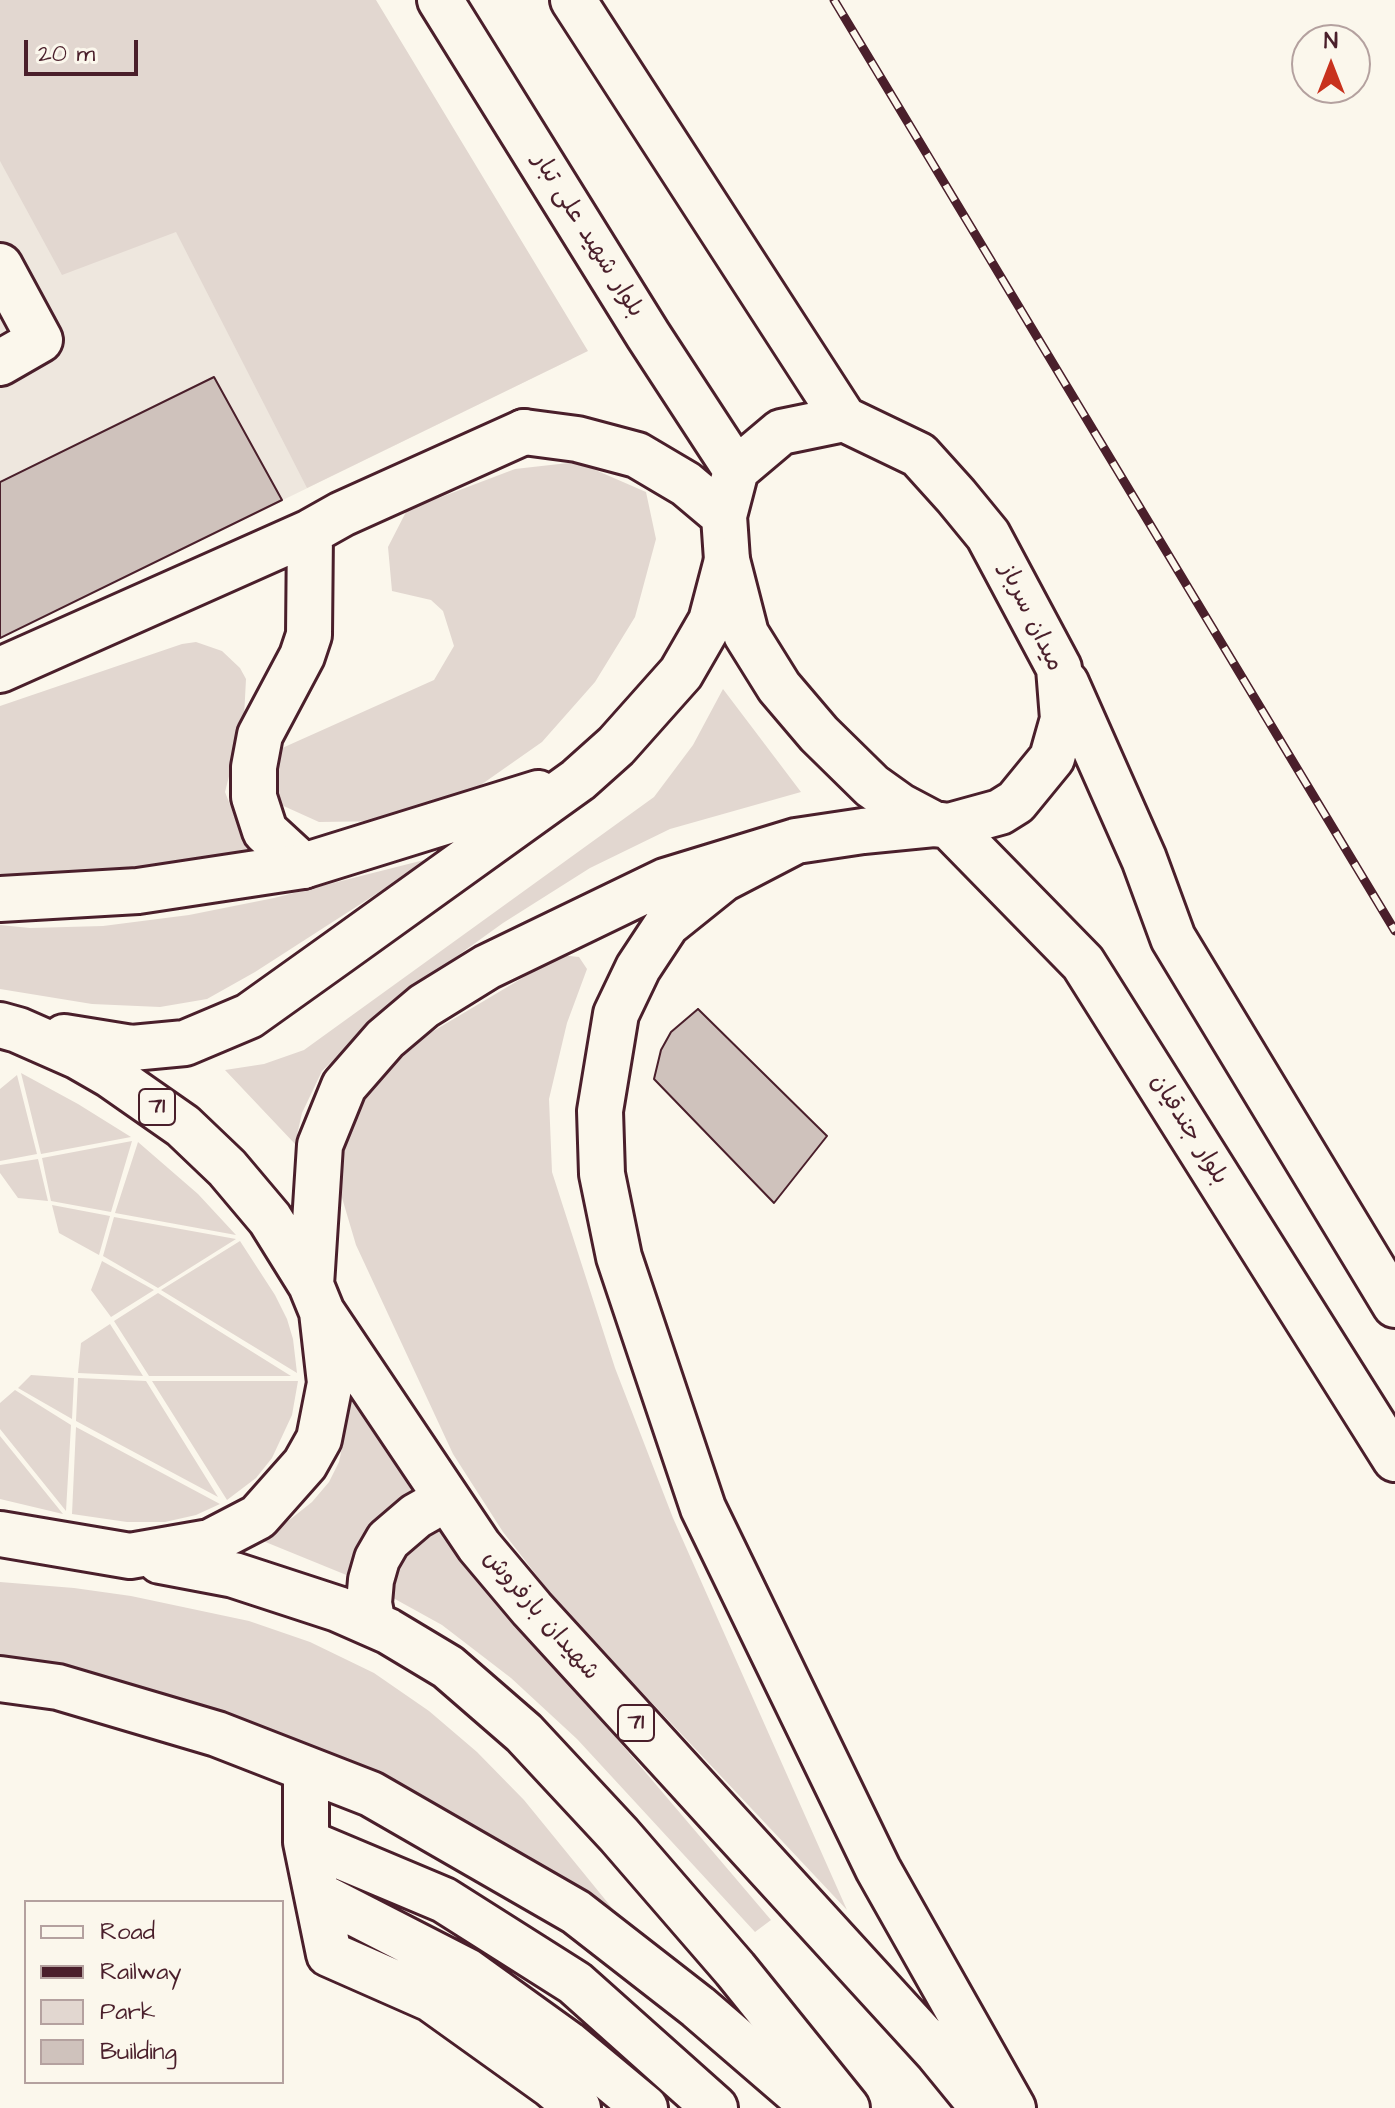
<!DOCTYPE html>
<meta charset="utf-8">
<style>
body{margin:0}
#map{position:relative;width:1395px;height:2108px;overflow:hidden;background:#fbf7ec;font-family:"Architects Daughter",sans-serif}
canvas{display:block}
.legend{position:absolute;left:24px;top:1900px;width:260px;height:184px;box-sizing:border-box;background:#fbf7ec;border:2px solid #b4a19f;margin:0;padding:10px 14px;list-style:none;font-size:24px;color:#4a1f2b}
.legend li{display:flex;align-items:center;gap:16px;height:40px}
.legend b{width:40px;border:2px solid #b4a19f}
.north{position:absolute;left:1291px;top:24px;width:80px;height:80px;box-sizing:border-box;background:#fbf7ec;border:2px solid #b4a19f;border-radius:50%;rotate:0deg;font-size:22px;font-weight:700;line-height:32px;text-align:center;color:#4a1f2b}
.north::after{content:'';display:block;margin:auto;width:28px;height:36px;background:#c8321e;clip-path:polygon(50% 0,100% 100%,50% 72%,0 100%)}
.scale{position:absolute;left:24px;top:40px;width:114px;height:36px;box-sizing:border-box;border:4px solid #4a1f2b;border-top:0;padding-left:10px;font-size:24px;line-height:28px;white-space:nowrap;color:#4a1f2b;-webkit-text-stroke:6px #fbf7ec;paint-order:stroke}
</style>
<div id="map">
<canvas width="1395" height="2108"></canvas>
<ul class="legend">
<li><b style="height:10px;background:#fbf7ec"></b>Road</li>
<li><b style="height:10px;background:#4a1f2b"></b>Railway</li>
<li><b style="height:22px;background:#e2d7d0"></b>Park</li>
<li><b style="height:22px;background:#cfc2bc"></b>Building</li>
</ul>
<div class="north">N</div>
<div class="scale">20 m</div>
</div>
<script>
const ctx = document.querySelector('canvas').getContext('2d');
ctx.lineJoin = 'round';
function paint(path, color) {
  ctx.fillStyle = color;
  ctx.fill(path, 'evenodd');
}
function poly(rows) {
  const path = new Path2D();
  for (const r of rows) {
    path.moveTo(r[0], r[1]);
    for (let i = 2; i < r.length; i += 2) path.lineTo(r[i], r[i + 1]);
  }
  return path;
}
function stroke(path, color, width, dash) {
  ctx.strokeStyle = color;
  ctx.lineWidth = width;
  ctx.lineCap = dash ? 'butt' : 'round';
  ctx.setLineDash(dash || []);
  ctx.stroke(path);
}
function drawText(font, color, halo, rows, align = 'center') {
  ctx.font = font + ' "Architects Daughter","Playpen Sans Arabic",sans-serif';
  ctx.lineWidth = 6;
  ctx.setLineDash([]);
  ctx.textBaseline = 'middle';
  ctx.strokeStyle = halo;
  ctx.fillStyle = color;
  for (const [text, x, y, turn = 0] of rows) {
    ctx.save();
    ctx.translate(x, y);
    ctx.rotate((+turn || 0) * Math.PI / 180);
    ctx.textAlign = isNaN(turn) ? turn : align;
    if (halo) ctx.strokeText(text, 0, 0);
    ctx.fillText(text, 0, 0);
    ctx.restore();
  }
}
paint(poly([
 [0,0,572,359,0,638]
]), '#eee7de');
paint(poly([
 [0,0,376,0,588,351,307,488,176,232,62,275,0,161],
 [577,462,646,492,656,539,635,617,595,682,542,742,475,789,390,821,319,822,277,803,266,776,280,749,434,680,454,646,443,611,431,600,392,591,388,547,407,510,515,469],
 [196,642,222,651,240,668,246,679,244,717,225,792,239,828,264,856,157,868,0,879,0,706,182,644],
 [723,689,801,792,670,829,590,868,503,923,396,1000,322,1071,302,1113,295,1144,225,1070,264,1064,304,1050,654,797,693,745],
 [432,858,255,972,207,999,160,1007,92,1004,0,989,0,925,30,928,103,926,189,915,274,898],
 [561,955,579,957,587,969,567,1023,549,1099,552,1172,615,1368,673,1518,847,1910,558,1603,503,1532,453,1454,356,1245,340,1191,341,1148,359,1101,383,1072,415,1042],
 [21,1073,78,1104,131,1137,41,1154],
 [17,1075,37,1154,0,1161,0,1089],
 [132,1141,111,1212,51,1201,42,1158],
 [138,1142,198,1194,236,1235,115,1213],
 [38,1159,48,1201,18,1198,0,1173,0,1165],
 [52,1205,110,1216,99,1255,59,1233],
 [114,1217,236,1239,158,1288,103,1256],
 [240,1241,275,1295,287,1319,293,1339,297,1373,161,1290],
 [102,1261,154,1290,111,1317,91,1290],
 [158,1293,291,1376,149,1376,114,1321],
 [110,1324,143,1376,78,1373,81,1343],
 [31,1375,74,1378,72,1419,18,1388],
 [78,1378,146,1381,218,1497,76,1421],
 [152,1381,298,1381,292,1415,272,1458,256,1478,227,1500],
 [15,1390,71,1425,66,1511,0,1429,0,1403],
 [349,1394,465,1563,494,1601,601,1720,771,1920,755,1932,577,1739,511,1678,442,1625,366,1583,263,1541,312,1502,329,1482,339,1462,345,1433],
 [76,1427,220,1504,196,1515,165,1522,127,1522,72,1514],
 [0,1436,63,1514,0,1499],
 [0,1582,74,1588,131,1596,249,1621,310,1642,374,1673,429,1711,477,1752,524,1800,621,1919,440,1806,338,1758,0,1665]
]), '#e2d7d0');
const building = poly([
 [214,377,282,500,0,638,0,482,214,377],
 [698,1009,827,1136,774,1203,654,1079,661,1050,671,1032,698,1009]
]);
paint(building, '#cfc2bc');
stroke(building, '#4a1f2b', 2);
const minor = poly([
 [0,266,40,340,0,363],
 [0,670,310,532,342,514,524,432],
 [303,866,265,831,254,797,254,767,260,735,302,656,309,635,310,532],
 [0,1679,58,1687,217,1734,371,1794,576,1912,698,2007,815,2108],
 [306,1769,306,1842,329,1954,431,1999,551,2085,578,2108],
 [306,1842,444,1900,575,1983,715,2108],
 [317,1894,467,1971,567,2043,645,2108]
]);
const major = poly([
 [440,0,648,335,736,470],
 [573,0,844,419],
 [844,419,919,455,956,496,988,535,1059,668,1063,719,1052,758,1016,802,1000,812,949,826,934,824,900,806,872,786,819,734,779,687,746,634,727,560,724,516,736,470,781,432,844,419],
 [524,432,577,439,637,455,686,484,724,516],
 [1066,683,1144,859,1173,938,1395,1305],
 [949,826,1083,963,1395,1459]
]);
const highway = poly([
 [796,841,723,879,667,924,638,968,616,1014,600,1111,602,1174,619,1257,703,1508,878,1869,1013,2108],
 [0,899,138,891,303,866,538,793],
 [0,1025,18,1030,77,1056,110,1075,183,1126,227,1168,270,1219,311,1285,322,1312,330,1383,319,1439,305,1464,258,1517,210,1542,130,1556,0,1534],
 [64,1037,132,1048,185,1043,249,1016,340,951,578,780,616,746,681,673,711,621,727,560],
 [311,1285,320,1145,344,1086,385,1039,424,1006,487,967,665,881,796,841,863,831,934,824],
 [322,1312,479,1546,532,1609,938,2053,983,2108],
 [160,1561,234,1575,338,1609,388,1631,448,1667,524,1733,619,1835,735,1969,847,2108],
 [373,1624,369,1603,371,1580,377,1559,388,1540,416,1516,432,1507,450,1503]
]);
stroke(minor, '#4a1f2b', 50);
stroke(major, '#4a1f2b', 50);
stroke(highway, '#4a1f2b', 50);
stroke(minor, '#fbf7ec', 44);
stroke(major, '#fbf7ec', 44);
stroke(highway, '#fbf7ec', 44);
const rail = poly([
 [834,0,1395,931]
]);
stroke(rail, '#4a1f2b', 9);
stroke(rail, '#fbf7ec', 6, [18]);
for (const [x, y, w] of [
 [157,1107,36],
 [636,1723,36]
]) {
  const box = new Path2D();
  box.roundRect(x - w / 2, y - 18, w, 36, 6);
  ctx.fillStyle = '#fbf7ec';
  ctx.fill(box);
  stroke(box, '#4a1f2b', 2);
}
drawText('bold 22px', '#4a1f2b', null, [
 ["71",157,1107],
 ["71",636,1723]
]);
drawText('24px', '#4a1f2b', '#fbf7ec', [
 ["بلوار شهید علی تبار",587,236,58],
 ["میدان سرباز",1030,618,64],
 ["بلوار جندقیان",1188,1130,58],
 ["شهیدان بارفروش",540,1616,49]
]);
</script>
